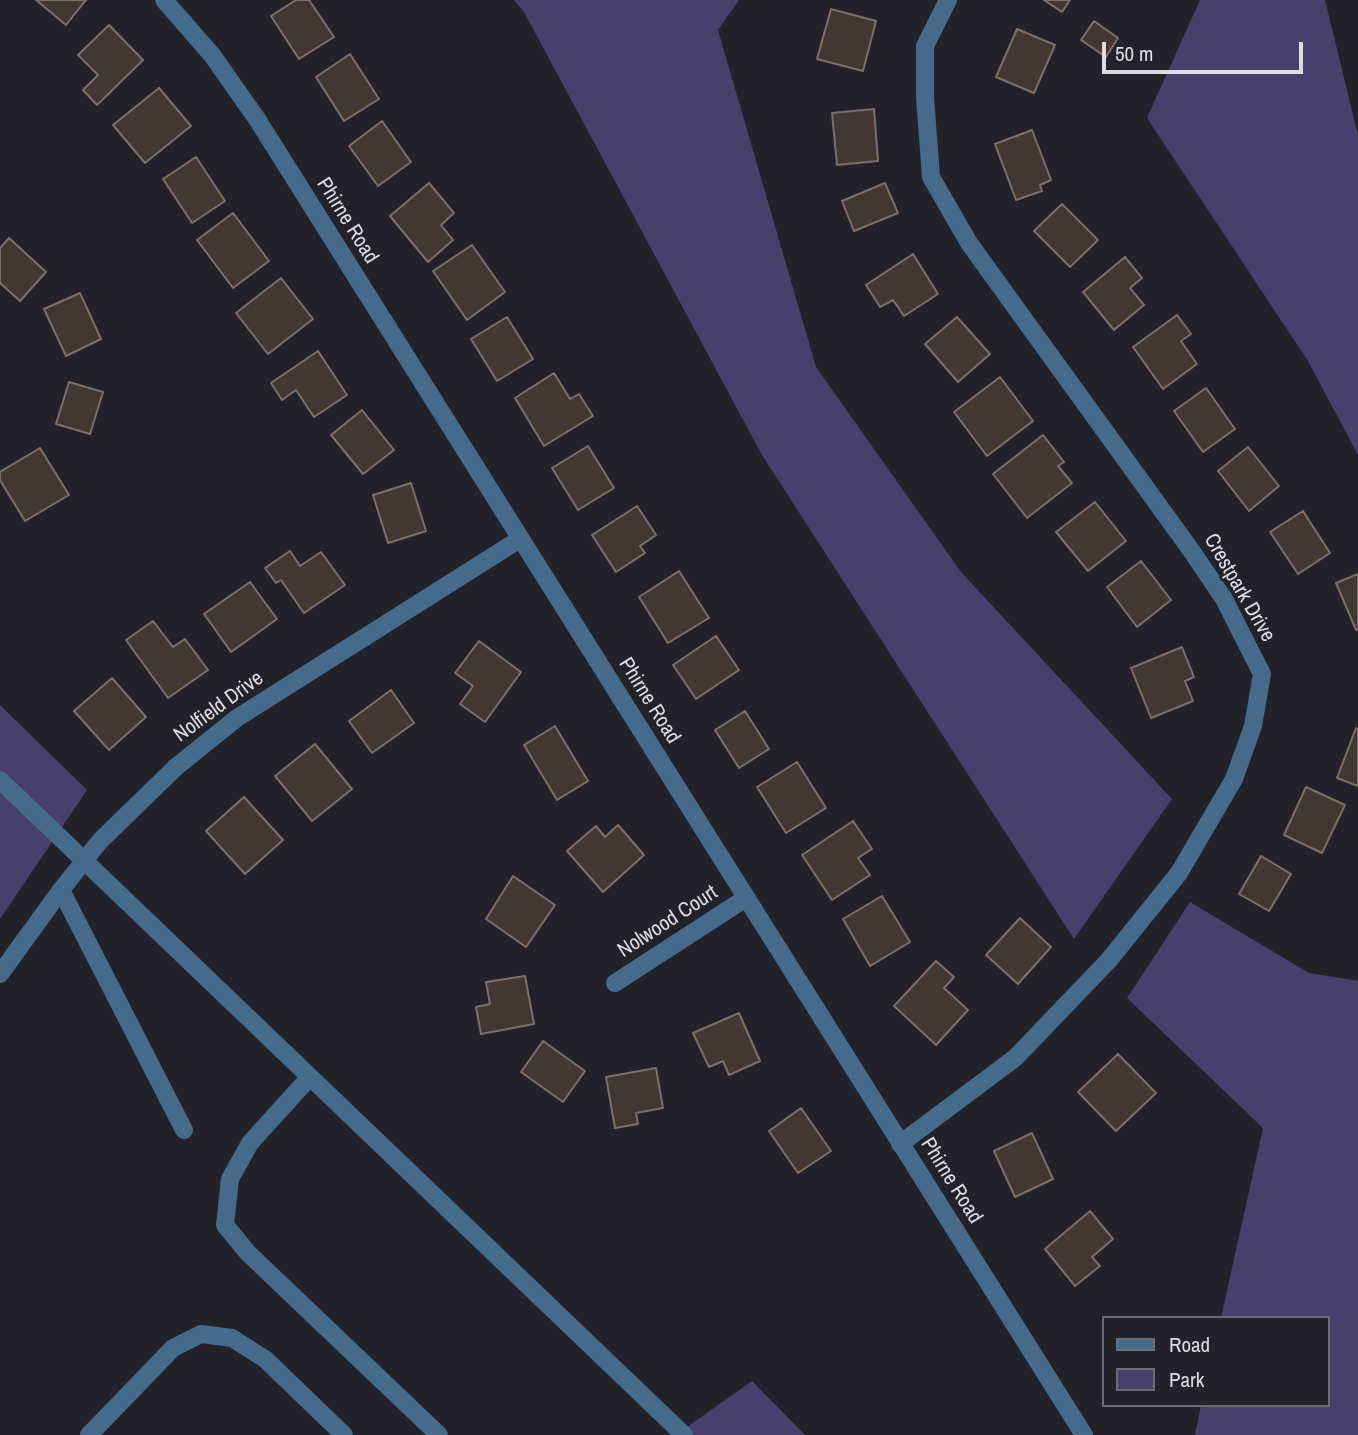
<!DOCTYPE html>
<style>
body{margin:0}
#map{position:relative;width:1358px;height:1435px;overflow:hidden;background:#23222b;font-family:"Archivo Narrow",sans-serif}
canvas{display:block}
.legend{position:absolute;left:1102px;top:1316px;width:228px;height:91px;box-sizing:border-box;background:#23222b;border:2px solid #6d6c75;margin:0;padding:9px 12px;list-style:none;font-size:21px;color:#dddce3}
.legend li{display:flex;align-items:center;gap:14px;height:35px}
.legend b{width:35px;border:2px solid #6d6c75}
.scale{position:absolute;left:1102px;top:42px;width:201px;height:32px;box-sizing:border-box;border:4px solid #dddce3;border-top:0;padding-left:9px;font-size:21px;line-height:24px;white-space:nowrap;color:#dddce3;-webkit-text-stroke:5px #23222b;paint-order:stroke}
</style>
<div id="map">
<canvas width="1358" height="1435"></canvas>
<ul class="legend">
<li><b style="height:9px;background:#456a8c"></b>Road</li>
<li><b style="height:19px;background:#473f6c"></b>Park</li>
</ul>
<div class="scale">50 m</div>
</div>
<script>
const ctx = document.querySelector('canvas').getContext('2d');
ctx.lineJoin = 'round';
function paint(path, color) {
  ctx.fillStyle = color;
  ctx.fill(path, 'evenodd');
}
function poly(rows) {
  const path = new Path2D();
  for (const r of rows) {
    path.moveTo(r[0], r[1]);
    for (let i = 2; i < r.length; i += 2) path.lineTo(r[i], r[i + 1]);
  }
  return path;
}
function stroke(path, color, width, dash) {
  ctx.strokeStyle = color;
  ctx.lineWidth = width;
  ctx.lineCap = dash ? 'butt' : 'round';
  ctx.setLineDash(dash || []);
  ctx.stroke(path);
}
function drawText(font, color, halo, rows, align = 'center') {
  ctx.font = font + ' "Archivo Narrow",sans-serif';
  ctx.lineWidth = 5;
  ctx.setLineDash([]);
  ctx.textBaseline = 'middle';
  ctx.strokeStyle = halo;
  ctx.fillStyle = color;
  for (const [text, x, y, turn = 0] of rows) {
    ctx.save();
    ctx.translate(x, y);
    ctx.rotate((+turn || 0) * Math.PI / 180);
    ctx.textAlign = isNaN(turn) ? turn : align;
    if (halo) ctx.strokeText(text, 0, 0);
    ctx.fillText(text, 0, 0);
    ctx.restore();
  }
}
paint(poly([
 [514,0,739,0,718,30,816,367,961,572,1172,799,1074,939,762,455,524,12],
 [1200,0,1325,0,1358,135,1358,455,1308,361,1147,118],
 [0,705,87,790,0,919],
 [1190,902,1309,973,1358,981,1358,1435,1195,1435,1201,1405,1328,1405,1328,1318,1221,1318,1263,1128,1127,998],
 [752,1381,805,1435,682,1435,680,1432]
]), '#473f6c');
const building = poly([
 [36,0,86,0,66,25,36,0],
 [296,0,309,0,334,37,299,59,271,16,296,0],
 [1044,0,1070,0,1062,12,1044,0],
 [831,9,876,21,863,71,817,59,831,9],
 [1094,21,1118,38,1106,57,1081,40,1094,21],
 [109,25,143,60,97,105,83,90,98,75,78,55,109,25],
 [1017,29,1055,45,1034,93,996,77,1017,29],
 [350,54,379,99,344,121,316,77,350,54],
 [159,88,191,126,145,163,113,125,159,88],
 [874,109,878,161,837,165,832,113,874,109],
 [382,121,411,162,378,186,349,146,382,121],
 [1032,130,1051,180,1040,185,1042,191,1016,200,995,144,1032,130],
 [196,157,225,201,192,223,163,179,196,157],
 [429,183,454,213,441,225,453,240,428,262,390,216,429,183],
 [885,183,898,213,854,231,842,201,885,183],
 [1062,204,1098,240,1070,267,1034,231,1062,204],
 [233,213,269,261,233,288,197,240,233,213],
 [9,238,46,272,20,301,0,283,0,248,9,238],
 [472,245,505,292,467,320,433,271,472,245],
 [913,254,938,294,904,316,893,300,880,307,866,285,913,254],
 [1125,257,1142,278,1130,288,1144,305,1114,330,1083,292,1125,257],
 [281,278,313,319,268,354,236,313,281,278],
 [80,293,101,339,66,356,44,309,80,293],
 [1177,315,1191,334,1181,341,1197,364,1163,389,1133,347,1177,315],
 [507,317,533,359,497,381,471,339,507,317],
 [957,317,990,354,958,382,925,344,957,317],
 [318,351,347,395,314,417,296,390,282,400,271,383,318,351],
 [554,373,570,399,579,394,593,416,544,446,515,398,554,373],
 [1000,377,1033,421,987,456,954,412,1000,377],
 [69,382,103,392,90,434,56,424,69,382],
 [1206,388,1235,429,1203,452,1174,411,1206,388],
 [362,410,394,450,363,474,331,435,362,410],
 [1043,435,1064,462,1058,466,1072,483,1027,518,993,474,1043,435],
 [588,446,614,488,578,510,552,468,588,446],
 [1248,447,1279,486,1249,511,1218,471,1248,447],
 [40,448,69,495,25,521,0,480,0,472,40,448],
 [411,483,426,531,388,543,373,495,411,483],
 [1095,502,1126,541,1088,571,1056,532,1095,502],
 [637,506,656,535,640,546,645,553,616,572,592,535,637,506],
 [1303,511,1330,553,1298,574,1270,532,1303,511],
 [290,551,300,566,321,552,345,585,304,613,281,580,276,583,265,568,290,551],
 [1141,561,1171,600,1137,627,1107,587,1141,561],
 [679,571,709,618,668,643,639,597,679,571],
 [1358,574,1358,629,1356,630,1336,583,1358,574],
 [250,582,277,619,231,652,204,614,250,582],
 [153,621,173,647,185,639,208,670,168,698,126,640,153,621],
 [716,636,739,670,696,699,673,665,716,636],
 [479,641,521,672,485,722,460,704,473,686,455,673,479,641],
 [1182,647,1194,677,1185,681,1193,701,1151,718,1131,668,1182,647],
 [112,678,146,717,109,750,74,711,112,678],
 [391,690,414,723,372,753,349,721,391,690],
 [745,711,769,749,739,768,715,730,745,711],
 [555,726,588,781,557,800,524,745,555,726],
 [1356,728,1358,729,1358,786,1337,778,1356,728],
 [315,744,352,789,312,821,275,776,315,744],
 [797,762,826,808,786,833,757,787,797,762],
 [1306,787,1345,805,1322,853,1284,835,1306,787],
 [244,797,283,840,245,874,206,831,244,797],
 [853,821,872,849,858,858,870,875,832,900,802,855,853,821],
 [618,825,644,855,603,892,567,851,596,826,605,837,618,825],
 [1261,856,1291,874,1269,911,1239,894,1261,856],
 [513,876,555,905,526,947,486,919,513,876],
 [882,896,910,942,870,966,843,919,882,896],
 [1020,918,1051,947,1018,984,986,955,1020,918],
 [936,961,954,977,944,988,968,1010,936,1045,894,1006,936,961],
 [525,976,534,1024,481,1034,476,1007,490,1004,486,982,525,976],
 [739,1013,760,1061,729,1075,723,1061,709,1067,693,1033,739,1013],
 [543,1041,585,1071,563,1102,521,1072,543,1041],
 [1118,1054,1156,1093,1116,1131,1078,1092,1118,1054],
 [656,1068,663,1108,636,1113,638,1124,615,1128,606,1077,656,1068],
 [801,1108,831,1151,798,1173,769,1131,801,1108],
 [1032,1133,1053,1179,1015,1197,994,1151,1032,1133],
 [1090,1211,1113,1239,1092,1257,1100,1266,1075,1286,1045,1249,1090,1211]
]);
paint(building, '#433734');
stroke(building, '#7c6e6b', 2);
stroke(poly([
 [164,0,212,55,257,119,1084,1435],
 [0,780,684,1435],
 [61,890,184,1130],
 [0,974,61,890,100,841,176,767,237,718,520,539],
 [615,983,746,898],
 [309,1078,250,1143,230,1179,225,1225,248,1253,439,1435],
 [900,1144,1015,1058,1109,960,1179,873,1234,779,1253,726,1262,674,1224,599,1193,553,969,243,931,177,925,97,925,46,948,0],
 [89,1435,173,1348,201,1334,232,1338,265,1359,344,1435]
]), '#456a8c', 18);
drawText('21px', '#dddce3', '#23222b', [
 ["Phirne Road",347,221,58],
 ["Crestpark Drive",1239,588,60],
 ["Phirne Road",649,701,58],
 ["Nolfield Drive",219,707,-36],
 ["Nolwood Court",668,922,-33],
 ["Phirne Road",951,1181,58]
]);
</script>
